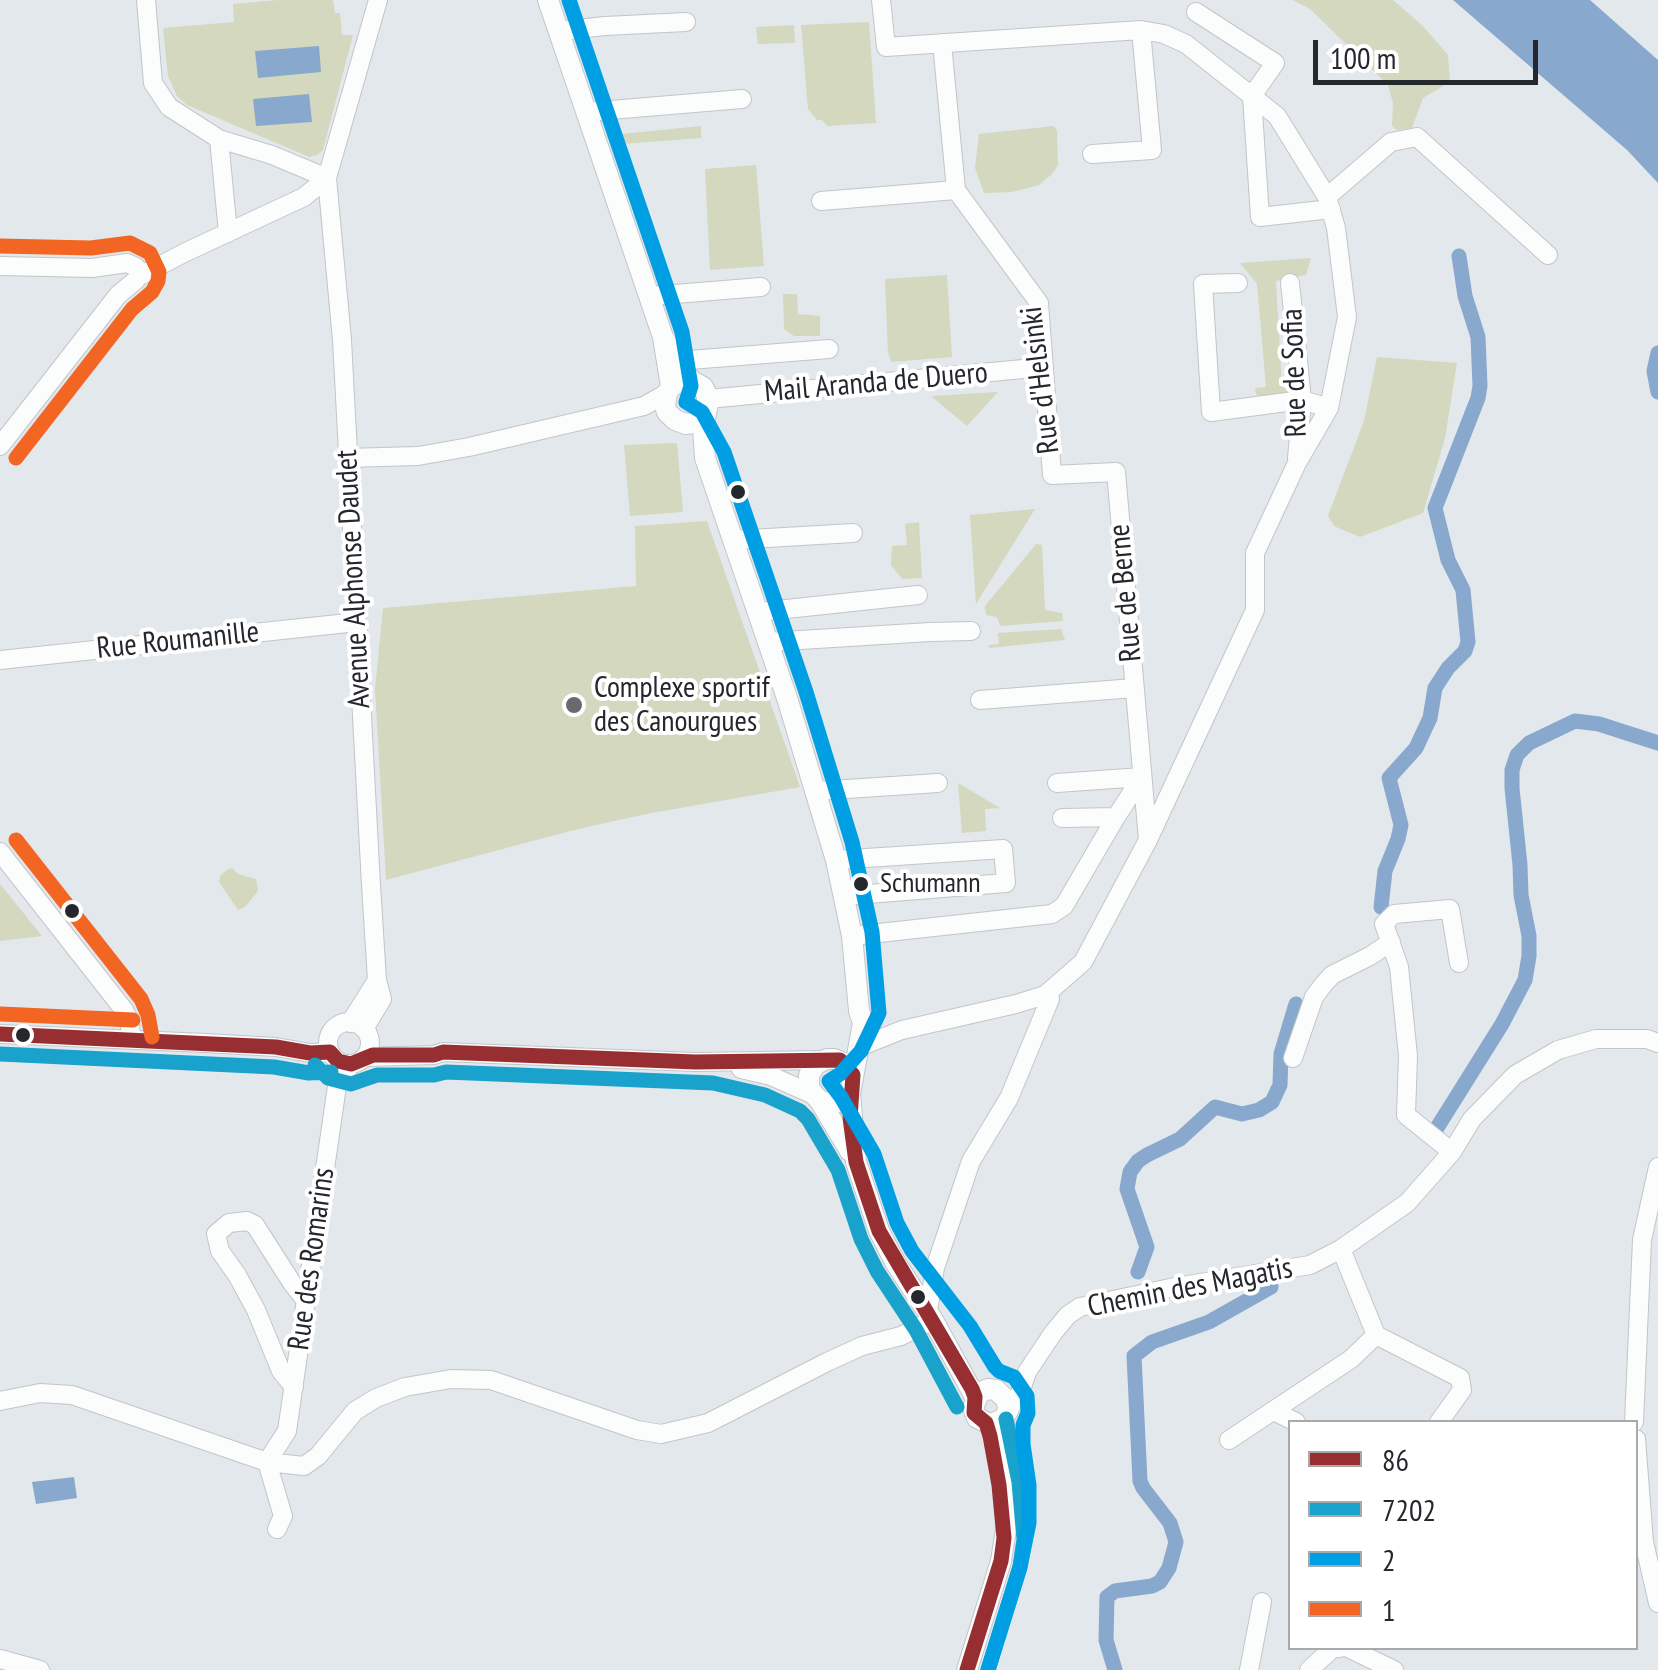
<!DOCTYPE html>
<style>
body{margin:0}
#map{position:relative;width:1658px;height:1670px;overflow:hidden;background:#e3e8ed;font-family:"PT Sans Narrow",sans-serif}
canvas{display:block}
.legend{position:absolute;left:1288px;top:1420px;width:350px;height:230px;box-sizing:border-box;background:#fff;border:2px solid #a7a9aa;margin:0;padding:12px 18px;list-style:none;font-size:30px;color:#24272b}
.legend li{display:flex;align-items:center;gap:20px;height:50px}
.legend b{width:50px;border:2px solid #a7a9aa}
.scale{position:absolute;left:1313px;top:40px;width:225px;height:45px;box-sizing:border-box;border:5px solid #24272b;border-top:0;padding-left:12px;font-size:30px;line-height:35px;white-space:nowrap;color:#24272b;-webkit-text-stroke:8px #fff;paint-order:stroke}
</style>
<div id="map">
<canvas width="1658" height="1670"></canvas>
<ul class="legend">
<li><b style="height:12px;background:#972e32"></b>86</li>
<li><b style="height:12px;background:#19a2cb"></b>7202</li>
<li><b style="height:12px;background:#009fe3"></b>2</li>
<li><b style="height:12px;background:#f26522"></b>1</li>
</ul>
<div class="scale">100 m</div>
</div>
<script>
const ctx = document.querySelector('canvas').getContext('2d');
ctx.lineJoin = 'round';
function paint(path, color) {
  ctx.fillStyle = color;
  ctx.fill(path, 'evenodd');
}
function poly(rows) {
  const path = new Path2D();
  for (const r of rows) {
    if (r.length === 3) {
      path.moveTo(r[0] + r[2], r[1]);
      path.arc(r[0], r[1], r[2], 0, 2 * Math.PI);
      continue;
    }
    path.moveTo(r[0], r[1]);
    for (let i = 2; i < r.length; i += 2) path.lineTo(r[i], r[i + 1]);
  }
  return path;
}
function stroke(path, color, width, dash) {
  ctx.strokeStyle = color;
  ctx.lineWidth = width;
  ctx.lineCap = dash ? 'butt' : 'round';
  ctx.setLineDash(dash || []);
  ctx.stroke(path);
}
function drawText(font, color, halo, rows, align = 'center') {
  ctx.font = font + ' "PT Sans Narrow",sans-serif';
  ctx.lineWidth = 8;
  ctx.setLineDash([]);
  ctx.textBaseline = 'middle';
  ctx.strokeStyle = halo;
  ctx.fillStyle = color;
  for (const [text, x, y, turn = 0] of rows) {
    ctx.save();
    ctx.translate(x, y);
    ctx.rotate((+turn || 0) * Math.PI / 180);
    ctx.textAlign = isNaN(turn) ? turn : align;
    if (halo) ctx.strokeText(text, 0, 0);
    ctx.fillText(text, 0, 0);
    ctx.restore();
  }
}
paint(poly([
 [278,0,333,0,335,13,340,13,342,35,353,35,323,150,317,155,309,157,187,105,177,96,168,76,163,28,234,22,233,4],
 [1293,0,1393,0,1422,25,1448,55,1450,82,1423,98,1412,128,1397,130,1392,126,1393,103,1388,85,1310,9],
 [869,22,876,123,827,126,822,120,817,120,808,109,801,25],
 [794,25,795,43,758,44,756,27],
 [701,126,701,138,622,144,621,134],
 [1054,126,1057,131,1058,165,1052,174,1039,185,1012,192,984,193,975,168,979,134],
 [756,165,764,266,710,270,705,169],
 [1311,258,1306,275,1276,281,1282,387,1296,389,1292,394,1260,397,1256,394,1255,388,1266,387,1257,284,1240,263],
 [947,275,952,357,891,362,888,352,885,279],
 [783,294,797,294,798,314,820,316,820,336,794,336,784,329],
 [1377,357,1457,363,1445,438,1423,513,1360,537,1334,526,1328,516,1364,421],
 [998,392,967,426,931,396],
 [677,443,683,512,630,516,624,445],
 [1035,509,976,604,970,515],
 [707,521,800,787,646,814,574,830,386,880,375,689,383,608,636,586,635,526],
 [919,522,922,578,902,579,891,565,892,546,907,545,905,524],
 [1036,544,1042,545,1045,610,1062,613,1063,621,1000,626,997,617,986,615,985,606],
 [1061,629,1065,640,989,648,989,645,999,644,998,633],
 [958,783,1000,808,985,809,986,831,962,833],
 [232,868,238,874,256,879,258,891,245,907,238,910,219,882,220,876,228,869],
 [0,884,42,936,0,941]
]), '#d3d8be');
paint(poly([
 [1453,0,1590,0,1658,60,1658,183,1627,150],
 [319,46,321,72,258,78,255,51],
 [309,94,312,122,256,126,253,99],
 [74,1477,77,1498,36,1504,32,1482]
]), '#89a8cd');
stroke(poly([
 [1658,353,1654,371,1658,392],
 [1381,907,1385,871,1398,839,1401,825,1389,778,1416,748,1430,718,1435,688,1448,668,1465,651,1468,642,1463,590,1448,560,1435,508,1478,398,1480,386,1478,337,1465,296,1459,256],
 [1435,1131,1502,1024,1525,980,1529,956,1529,936,1521,895,1520,865,1512,788,1512,770,1517,755,1529,743,1575,721,1599,724,1658,743],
 [1138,1272,1147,1247,1127,1189,1130,1172,1138,1161,1147,1155,1180,1139,1215,1107,1242,1114,1259,1110,1272,1102,1280,1085,1281,1054,1296,1004],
 [1115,1670,1106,1640,1107,1597,1115,1591,1152,1586,1160,1582,1169,1568,1176,1542,1170,1523,1143,1488,1140,1481,1134,1356,1152,1342,1209,1322,1271,1287]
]), '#89a8cd', 15);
const minor = poly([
 [146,0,153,83,169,107,219,139,272,155,327,178],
 [1196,12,1275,63,1252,96,1260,217,1331,209],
 [560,31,605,26,686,22],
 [942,43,956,190],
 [587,112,742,99],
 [219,139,228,233],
 [1092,154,1152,150,1141,30],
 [956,190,1039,303,1052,475,1116,472,1148,840],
 [1327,197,1391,142,1417,137,1548,255],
 [821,201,956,190],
 [0,266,92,268,127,263,136,267,139,274,136,280,118,295,0,446],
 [138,277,186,252,304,197,327,178],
 [1238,283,1203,284,1211,412,1302,400,1329,408],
 [1290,283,1302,400,1297,458],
 [650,296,761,287],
 [677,361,829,349],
 [708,399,1044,367],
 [347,458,418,456,469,447,644,406,667,393],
 [733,540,853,533],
 [758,612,918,595],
 [768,642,930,632,971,631],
 [0,660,357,622],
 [980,700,1134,688],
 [1057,783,1142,777],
 [816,791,938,783],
 [1062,818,1116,817],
 [0,852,124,1010,129,1020,132,1040],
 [836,860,1003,849,1006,883,843,896],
 [852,936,1052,914,1064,906,1116,817,1142,777],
 [349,1043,21],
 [350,1023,377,980],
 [364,1029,382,999,377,980,371,885,342,340,327,178,378,0],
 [0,1034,205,1043,276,1047,310,1053,330,1052],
 [859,1047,902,1030,1016,1004,1045,995,1083,962,1148,840,1255,610,1255,553,1297,463,1329,408,1347,317,1336,228,1327,197,1277,116,1186,44,1164,34,1141,30,886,47,881,0],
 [365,1057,434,1055,443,1052,695,1062,822,1060],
 [1293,1058,1314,997,1323,985,1332,975,1370,956,1391,942],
 [741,1069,771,1076,812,1094],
 [1452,1152,1406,1115,1408,1056,1399,967,1384,924,1394,914,1450,909,1459,963],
 [1341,1249,1376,1335,1460,1378,1462,1390,1439,1422],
 [929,1305,935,1268,971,1161,1009,1098,1050,999],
 [294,1387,281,1371,256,1310,237,1275,220,1251,216,1234,229,1223,247,1221,255,1225,292,1283,306,1301],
 [0,1401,40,1393,72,1395,267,1462,304,1466,318,1456,355,1411,376,1398,405,1387,451,1379,491,1380,637,1430,661,1434,708,1423,827,1362,862,1346,901,1336,933,1320],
 [1008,1411,1020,1393,1027,1372,1053,1333,1068,1315,1080,1307,1170,1288,1310,1265,1341,1249,1407,1203,1452,1152,1472,1119,1515,1075,1558,1050,1596,1039,1647,1039,1658,1043],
 [1273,1411,1296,1422],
 [1634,1422,1642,1240,1658,1167],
 [1636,1439,1644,1542,1658,1603],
 [1229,1440,1351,1359,1376,1335],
 [277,1529,283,1516,267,1462,287,1431,337,1086,351,1064],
 [1348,1648,1394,1670],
 [0,1659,40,1670],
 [1249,1670,1262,1602],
 [1309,1670,1333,1648,1340,1648]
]);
const major = poly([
 [548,0,663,337,671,387],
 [663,337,683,370,692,381,703,387,706,393,708,404,703,428,705,458,787,698,836,860,852,936,859,1011,863,1023,850,1094,856,1162,879,1231,895,1262,933,1320,975,1397],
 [681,381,671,387,667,393,665,406,667,412,675,420,686,424,693,423,704,415],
 [850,1094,845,1099,833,1104,820,1101,809,1089,809,1075,816,1064,827,1059,834,1059,846,1064,853,1075],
 [820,1101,850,1151],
 [967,1670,1001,1561,1010,1505,1003,1445,1003,1419,1008,1411,1007,1400,996,1390,988,1389,979,1393,973,1408,977,1418,990,1424,1003,1419]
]);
stroke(minor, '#c2c5c9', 20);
stroke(major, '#c2c5c9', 22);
stroke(minor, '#fbfcfc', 18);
stroke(major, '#fbfcfc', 20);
stroke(poly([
 [0,1034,276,1047,310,1053,330,1052,338,1061,351,1064,373,1055,434,1055,443,1052,695,1062,840,1060,853,1075,850,1118,856,1162,879,1231,972,1389,975,1397,974,1413,986,1423,990,1436,999,1485,1004,1538,1001,1561,967,1670]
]), '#972e32', 15);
stroke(poly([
 [0,1054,274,1067,309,1073,331,1072],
 [315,1065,328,1078,351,1084,377,1075,434,1075,446,1072,713,1083,765,1095,800,1111,808,1119,838,1170,861,1239,877,1271,916,1330,957,1407],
 [988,1670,1020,1567,1024,1539,1019,1482,1006,1419]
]), '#19a2cb', 15);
stroke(poly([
 [569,0,682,332,691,386,686,402,702,412,724,452,806,692,852,842,872,932,879,1013,861,1051,840,1074,829,1081,841,1097,874,1154,897,1223,912,1251,970,1326,995,1367,999,1371,1014,1377,1027,1396,1028,1413,1023,1425,1023,1444,1029,1485,1029,1523,1020,1567,988,1670]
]), '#009fe3', 15);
stroke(poly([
 [0,246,91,248,130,243,150,253,159,272,158,281,152,292,132,309,16,458],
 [16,840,141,999,148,1015,152,1037],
 [1,1014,133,1020]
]), '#f26522', 15);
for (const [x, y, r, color] of [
 [738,492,9,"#24272b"],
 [574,705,10,"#676b6f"],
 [861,884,9,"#24272b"],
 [72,911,9,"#24272b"],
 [23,1035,9,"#24272b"],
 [918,1297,9,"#24272b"]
]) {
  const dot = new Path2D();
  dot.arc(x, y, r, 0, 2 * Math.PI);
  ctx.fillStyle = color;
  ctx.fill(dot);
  stroke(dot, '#fff', 4);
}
drawText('28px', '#24272b', '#fff', [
 ["Schumann",880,884]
], 'left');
drawText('30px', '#24272b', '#fff', [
 ["Rue de Sofia",1295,373,-92],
 ["Rue d'Helsinki",1041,380,-97],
 ["Mail Aranda de Duero",876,383,-5],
 ["Avenue Alphonse Daudet",354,579,-93],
 ["Rue de Berne",1126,593,-95],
 ["Rue Roumanille",178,641,-6],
 ["Rue des Romarins",312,1259,-82],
 ["Chemin des Magatis",1190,1288,-11]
]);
drawText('30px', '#24272b', '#fff', [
 ["Complexe sportif",594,688],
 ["des Canourgues",594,722]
], 'left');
</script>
